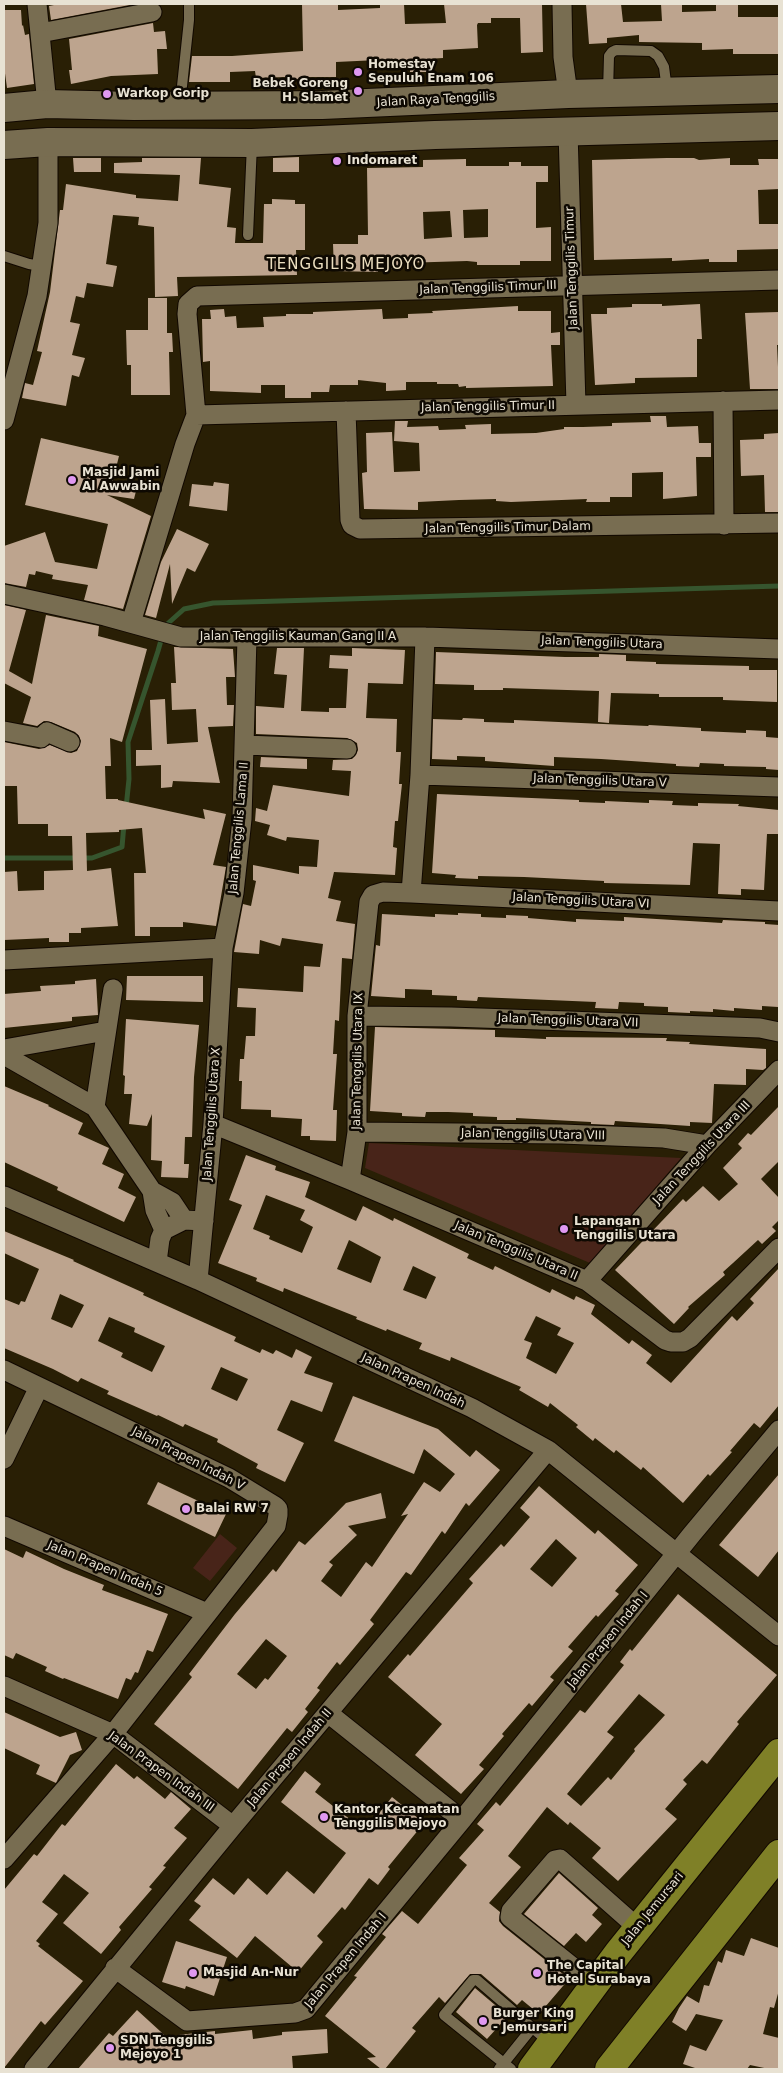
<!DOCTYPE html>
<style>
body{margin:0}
#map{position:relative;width:783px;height:2073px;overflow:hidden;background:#291f05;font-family:"DejaVu Sans",sans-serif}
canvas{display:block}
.frame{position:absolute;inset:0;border:5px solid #e8e2d3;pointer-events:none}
</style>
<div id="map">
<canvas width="783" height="2073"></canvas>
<div class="frame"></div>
</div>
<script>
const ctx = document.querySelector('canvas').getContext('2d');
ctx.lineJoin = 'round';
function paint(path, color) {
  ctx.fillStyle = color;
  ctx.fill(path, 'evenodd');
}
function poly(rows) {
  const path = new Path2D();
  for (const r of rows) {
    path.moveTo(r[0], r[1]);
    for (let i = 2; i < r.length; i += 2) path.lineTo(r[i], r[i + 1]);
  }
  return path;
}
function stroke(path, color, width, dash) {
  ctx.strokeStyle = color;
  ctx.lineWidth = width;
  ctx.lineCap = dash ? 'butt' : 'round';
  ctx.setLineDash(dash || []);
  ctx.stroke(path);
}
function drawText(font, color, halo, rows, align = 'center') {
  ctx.font = font + ' "DejaVu Sans",sans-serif';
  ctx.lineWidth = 5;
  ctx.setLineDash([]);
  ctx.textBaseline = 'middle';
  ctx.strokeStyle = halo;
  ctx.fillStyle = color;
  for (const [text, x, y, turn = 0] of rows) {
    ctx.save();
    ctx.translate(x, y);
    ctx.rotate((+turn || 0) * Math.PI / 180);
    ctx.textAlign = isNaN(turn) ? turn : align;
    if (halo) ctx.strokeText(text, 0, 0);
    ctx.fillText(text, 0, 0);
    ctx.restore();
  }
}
paint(poly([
 [369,1143,578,1153,681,1158,590,1263,365,1168],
 [220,1534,237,1548,210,1581,193,1568]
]), '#482419');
stroke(poly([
 [126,808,129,779,128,742,158,651,165,626,184,609,213,603,779,586],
 [4,858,92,858,122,847,124,824]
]), '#36552e', 5);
paint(poly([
 [59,4,135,4,51,20,49,6],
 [302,4,338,4,338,10,380,8,380,4,404,4,405,24,446,23,444,4,542,4,543,52,521,53,520,18,491,18,491,23,478,23,477,25,478,48,443,50,443,58,427,59,427,72,410,72,410,63,378,64,378,60,336,62,336,77,301,77,301,79,285,80,285,77,256,78,255,71,230,72,230,82,189,82,192,56,232,56,303,51],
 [586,4,621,4,623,22,662,21,661,4,682,4,682,12,716,11,716,4,738,4,738,17,779,17,779,54,733,54,733,49,702,50,702,43,639,42,639,35,607,38,607,43,589,44],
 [4,10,21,10,22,26,23,25,25,35,29,34,34,84,7,88,4,66],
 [153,23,154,32,165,31,167,49,157,49,158,74,111,76,71,84,69,70,72,70,69,39],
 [299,157,299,172,273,172,273,158],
 [73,158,101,158,101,172,74,172],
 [142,158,201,158,199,184,231,188,227,227,236,228,235,243,263,243,264,204,272,204,272,199,295,200,295,204,305,204,305,250,296,250,297,275,177,277,178,296,155,297,154,227,138,225,139,217,113,215,106,264,117,266,113,287,87,283,84,298,76,296,70,322,80,324,72,355,85,358,79,377,72,375,66,406,22,398,25,383,33,385,42,352,37,351,50,292,60,210,63,210,66,184,136,195,136,198,178,201,180,175,114,173,114,163,142,162],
 [667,158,694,158,699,160,730,158,730,165,759,165,758,159,779,159,779,189,758,190,759,224,779,224,779,249,737,250,737,262,709,262,709,259,672,261,672,258,594,260,592,160],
 [466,159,466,166,509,166,509,162,521,162,521,166,548,166,548,182,536,182,536,228,551,227,551,261,520,261,520,265,477,265,477,262,467,261,402,263,402,268,378,269,378,272,334,271,333,244,358,244,358,235,368,235,367,168,423,167,423,160],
 [488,209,488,237,464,238,463,210],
 [450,211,452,237,424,239,423,212],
 [148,298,167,298,167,333,172,333,173,352,169,352,170,395,131,395,131,365,127,365,126,330,148,330],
 [632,304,662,304,662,306,700,304,702,339,697,339,697,377,635,378,635,383,595,385,591,314,607,314,607,308,632,307],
 [518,306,518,311,551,311,551,333,560,332,560,345,551,345,553,386,466,388,466,386,459,387,458,384,437,384,437,382,406,382,406,390,386,391,386,383,358,380,358,385,330,385,329,392,311,392,311,398,285,398,285,385,261,385,261,393,210,391,210,361,203,362,202,319,211,319,210,310,224,309,225,317,236,316,237,328,264,327,263,317,286,316,286,314,313,314,313,312,382,309,383,319,408,318,408,314,433,313,432,311],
 [779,312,779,345,777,345,779,389,750,389,745,313],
 [650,416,666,416,667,427,698,426,699,443,711,443,711,457,696,457,697,496,663,499,663,472,632,473,632,497,610,497,610,502,586,502,587,499,511,502,496,501,496,499,459,500,418,502,418,510,364,509,362,473,367,472,366,433,392,432,394,472,420,471,419,443,394,441,395,421,408,421,407,427,438,426,439,430,466,429,465,425,491,424,491,434,536,433,564,429,564,427,583,427,612,426,612,423,651,422],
 [779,433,779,512,765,512,764,475,741,476,740,440,764,439,764,434],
 [41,438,119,456,112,484,136,491,134,499,107,495,151,516,123,609,84,600,88,585,52,579,53,575,36,571,35,575,29,574,26,587,4,583,4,546,45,532,55,562,97,569,108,524,25,505],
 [214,482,229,484,227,511,189,506,192,484,213,486],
 [177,529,209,544,195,572,187,568,172,604,170,564,156,618,145,615,161,562],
 [4,605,26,610,9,671,32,684,46,615,99,626,98,636,147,649,122,742,110,738,111,766,105,766,106,799,118,799,118,800,205,819,203,809,226,814,213,865,226,867,216,926,183,922,183,927,150,927,150,936,135,936,134,873,146,873,142,828,119,830,119,832,86,833,87,871,111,868,118,926,81,928,81,933,69,933,69,942,49,942,49,938,4,940,4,872,17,871,18,891,44,890,44,871,73,870,72,836,48,836,48,824,18,824,17,786,4,786,4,742,39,749,50,745,71,753,77,751,81,741,79,736,75,732,51,722,44,721,37,726,23,723,31,697,4,683],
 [174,647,233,649,235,677,226,677,227,705,234,705,233,726,208,727,220,783,173,781,172,787,161,788,161,765,136,766,136,750,152,750,150,700,165,699,167,744,198,742,196,709,172,710,171,683,176,683],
 [277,648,304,648,301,711,329,712,329,708,346,708,348,669,329,668,330,655,352,656,352,648,405,650,403,684,368,683,366,718,397,719,396,752,401,752,399,784,402,784,398,821,395,821,393,847,397,848,395,875,334,872,328,898,341,901,336,921,355,924,352,959,342,958,339,1021,335,1020,333,1054,337,1054,333,1110,337,1110,336,1141,310,1140,310,1136,301,1136,302,1119,271,1117,271,1110,241,1109,242,1081,239,1081,240,1059,244,1059,246,1036,255,1036,256,1008,237,1007,238,988,303,992,304,966,320,967,323,944,282,938,280,946,260,940,259,954,234,952,243,904,251,906,256,881,253,880,253,865,299,874,299,866,317,867,319,840,287,837,286,841,267,835,270,825,255,821,256,808,267,811,273,785,349,796,351,771,332,770,333,760,352,759,356,755,358,750,357,743,347,738,256,734,256,706,284,708,287,675,274,674],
 [436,652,565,657,599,657,599,654,626,655,626,661,656,662,656,664,749,666,749,670,777,670,777,702,723,700,723,697,659,697,659,694,611,693,609,723,598,722,599,691,503,688,503,690,474,690,474,685,435,684],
 [463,718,484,719,484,722,514,723,514,720,648,726,649,725,701,728,701,731,746,733,746,730,766,731,766,737,779,738,779,770,766,769,766,767,724,766,724,764,700,763,699,767,676,766,676,764,601,759,554,757,554,766,485,761,485,757,457,756,457,760,432,759,433,719,462,720],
 [261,757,307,759,307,769,260,767],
 [437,794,579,800,579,802,605,803,605,801,649,803,649,800,673,801,672,805,698,806,698,803,739,804,738,806,779,810,779,834,767,834,764,890,741,889,741,895,718,894,720,844,693,843,690,885,604,883,604,881,524,877,478,876,478,879,455,878,456,875,432,873],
 [458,913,481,914,481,917,506,918,506,915,528,916,528,918,576,922,576,919,624,921,624,917,722,923,723,920,765,922,765,924,779,925,778,1007,762,1006,762,1010,734,1008,734,1011,713,1009,713,1012,690,1011,690,1013,668,1012,668,1007,644,1006,644,1003,619,1002,618,1009,595,1008,596,1002,478,997,477,1001,457,1000,457,996,432,995,432,990,405,989,405,998,371,996,376,945,380,946,382,914,435,917,435,914,458,915],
 [127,976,203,976,203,1002,126,1000],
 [96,979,98,1015,72,1017,72,1021,4,1028,4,994,41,991,40,986,75,984,75,981],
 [126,1019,199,1025,194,1077,192,1137,185,1137,184,1164,189,1164,188,1178,161,1177,162,1161,151,1160,152,1114,147,1126,129,1124,132,1094,124,1094,125,1076,123,1075],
 [375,1027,495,1030,495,1037,524,1038,546,1039,546,1037,667,1038,666,1041,690,1042,689,1044,766,1049,766,1068,763,1070,746,1069,746,1085,714,1084,712,1123,690,1122,690,1126,615,1121,614,1125,591,1124,591,1122,516,1118,516,1120,497,1120,497,1117,473,1116,473,1113,448,1112,426,1112,425,1117,402,1116,402,1113,370,1111],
 [4,1086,49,1105,48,1106,83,1123,78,1134,109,1148,102,1164,124,1174,118,1188,136,1197,124,1222,57,1190,58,1187,4,1162],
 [779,1106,779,1161,761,1179,779,1198,779,1220,772,1227,776,1231,762,1244,758,1240,733,1263,723,1272,725,1275,688,1307,689,1308,674,1324,615,1270,683,1199,686,1202,703,1186,719,1201,738,1184,723,1168,742,1148,738,1144,748,1133,751,1135],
 [246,1155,276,1166,275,1170,310,1182,305,1197,356,1221,363,1206,393,1221,394,1218,469,1254,467,1258,493,1270,495,1266,550,1293,552,1289,574,1300,576,1296,595,1305,591,1314,629,1344,632,1340,652,1355,646,1363,671,1383,732,1316,737,1321,754,1303,750,1299,779,1268,779,1405,760,1428,754,1423,730,1451,732,1452,710,1476,708,1474,683,1503,643,1467,641,1470,616,1450,614,1453,595,1438,593,1441,576,1427,578,1425,550,1403,548,1407,519,1390,521,1387,451,1357,450,1361,419,1349,422,1343,387,1329,386,1331,356,1319,357,1317,284,1288,283,1292,256,1281,257,1278,218,1263,242,1205,229,1200],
 [266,1195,305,1210,300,1220,313,1227,302,1253,269,1239,270,1236,253,1229],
 [349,1240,381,1257,371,1283,337,1269],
 [413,1266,436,1277,426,1299,403,1290],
 [536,1316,561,1328,557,1335,574,1343,556,1374,526,1358,532,1343,524,1340],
 [4,1231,74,1260,73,1261,144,1293,143,1295,236,1337,234,1341,260,1353,262,1349,273,1354,276,1350,292,1358,296,1349,312,1357,304,1373,333,1383,322,1412,291,1400,277,1430,304,1443,285,1482,256,1468,258,1464,217,1442,218,1439,185,1424,183,1427,158,1415,157,1416,107,1394,109,1391,81,1378,78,1382,53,1369,4,1348,4,1299,19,1305,21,1301,25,1302,39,1269,4,1253],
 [60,1294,84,1305,72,1328,51,1319],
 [109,1317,135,1328,134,1332,165,1346,152,1372,121,1357,123,1353,98,1341],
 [221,1367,248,1379,237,1401,211,1389],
 [353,1396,438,1429,470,1457,476,1450,500,1470,469,1506,466,1503,445,1534,442,1531,411,1575,406,1572,370,1620,374,1624,340,1665,337,1662,317,1688,320,1690,305,1709,308,1712,292,1732,287,1728,238,1789,154,1724,192,1677,189,1674,235,1614,273,1569,276,1572,299,1541,305,1545,346,1503,381,1493,386,1518,348,1526,357,1535,329,1562,333,1565,321,1581,341,1597,366,1562,372,1567,408,1514,401,1516,424,1482,440,1492,455,1474,424,1449,414,1474,334,1441],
 [266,1639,287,1656,268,1680,265,1678,256,1689,237,1674],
 [779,1474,779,1550,758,1577,719,1545],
 [158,1482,226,1514,215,1537,147,1504],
 [539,1486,595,1534,598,1530,638,1565,615,1591,619,1594,598,1617,596,1615,568,1647,573,1651,550,1677,554,1680,532,1706,529,1703,502,1734,504,1736,479,1765,484,1769,461,1794,415,1755,442,1724,388,1677,408,1654,410,1656,473,1583,469,1579,501,1544,504,1547,530,1517,520,1508],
 [556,1539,577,1558,552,1587,530,1569],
 [4,1549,23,1558,26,1551,64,1569,104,1585,102,1590,168,1614,153,1652,147,1650,138,1673,135,1672,131,1680,126,1678,118,1699,64,1678,63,1679,45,1671,47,1667,16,1653,13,1659,4,1655],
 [678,1594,777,1675,737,1722,739,1724,707,1764,702,1760,683,1780,687,1784,665,1809,677,1819,618,1881,592,1858,601,1848,570,1822,568,1825,547,1807,508,1856,521,1867,489,1903,500,1912,499,1921,503,1926,569,1979,539,2014,522,2000,517,2005,481,1974,470,1974,445,2003,439,1997,412,2028,416,2031,385,2069,381,2069,367,2058,376,2057,325,2016,357,1977,354,1976,386,1937,382,1934,402,1911,418,1924,467,1865,459,1858,484,1830,477,1824,496,1802,500,1806,580,1710,585,1713,624,1665,620,1662,630,1649,632,1651],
 [639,1694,665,1715,634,1749,635,1751,611,1780,608,1777,581,1806,567,1794,614,1737,607,1732],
 [4,1712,60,1737,76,1732,82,1750,70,1755,56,1783,36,1774,40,1765,4,1748],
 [116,1764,134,1779,137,1776,165,1799,171,1792,191,1809,174,1828,187,1838,163,1866,166,1867,149,1887,152,1889,119,1927,121,1930,101,1954,63,1923,89,1893,64,1874,42,1902,58,1914,36,1941,40,1944,38,1946,83,1981,45,2025,41,2021,4,2068,4,1890,34,1854,37,1856,62,1824,65,1826],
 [305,1771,321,1784,315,1792,365,1831,392,1797,424,1823,388,1867,390,1869,378,1885,369,1878,345,1910,342,1907,317,1936,323,1942,298,1972,255,1936,237,1958,189,1920,201,1906,194,1901,213,1878,234,1895,248,1878,267,1895,287,1871,314,1894,346,1853,281,1802],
 [559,1873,598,1908,592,1915,602,1924,586,1942,576,1933,564,1946,524,1914],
 [751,1938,779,1948,779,1990,774,2008,770,2007,763,2034,779,2038,779,2069,769,2069,750,2065,747,2069,698,2069,683,2064,690,2045,706,2051,723,2020,696,2014,686,2031,672,2022,679,2008,687,1996,699,2003,704,1985,709,1986,718,1961,722,1963,726,1950,744,1956],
 [176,1941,227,1957,214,1996,186,1986,185,1989,162,1982],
 [475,1988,508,2016,487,2039,456,2012],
 [137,2010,172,2042,178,2035,215,2031,215,2034,252,2030,253,2039,282,2035,282,2032,327,2029,328,2053,292,2056,293,2069,259,2069,259,2068,245,2069,78,2069,109,2033,113,2036]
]), '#bda48e');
const service = poly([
 [608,92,609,56,612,52,616,50,651,51,658,56,664,67,667,90],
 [180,105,189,20,189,4],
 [248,235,252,144],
 [4,256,29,264,42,266],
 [499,2069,532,2028],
 [511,2069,444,2015,473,1980,477,1980,550,2043]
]);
const minor = poly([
 [37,4,47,104],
 [562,4,563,57,568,94],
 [40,33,152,12],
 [568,131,576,405],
 [723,401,724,525],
 [346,411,350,520,352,525,360,529,779,523],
 [196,415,779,400],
 [4,420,37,296,48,223,48,142],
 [4,594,105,616,181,637,425,637,779,649],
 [131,623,185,444,196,415,187,314,188,304,197,296,779,280],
 [4,731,41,738,47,732,70,742],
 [245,745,347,749],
 [420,775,779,787],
 [411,893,420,775,425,637],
 [4,960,223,948],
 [357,1016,451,1017,568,1021,760,1028,779,1032],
 [4,1049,106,1031],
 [4,1055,95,1107,152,1191,155,1210,164,1230],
 [95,1107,113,989],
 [213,1124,350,1180,587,1281,665,1340,671,1342,683,1342,690,1338,779,1248],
 [357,1132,562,1134,664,1138,707,1145],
 [350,1180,357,1132,357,1016,369,902,373,895,383,892,411,893,779,911],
 [152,1191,172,1202,184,1220],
 [4,1196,198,1280,472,1408,548,1450,779,1636],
 [157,1262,160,1239,164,1230,184,1220,204,1221],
 [198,1280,213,1124,223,948,234,893,242,819,247,637],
 [587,1281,707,1145,779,1070],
 [4,1370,229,1478,275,1506,278,1509,278,1515,276,1526,113,1734,4,1859],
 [4,1459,39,1387],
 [4,1526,207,1613],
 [4,1686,113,1734,233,1826],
 [328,1713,462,1820],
 [115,1968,187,2021,295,2013,306,2009,462,1820,692,1534,779,1430],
 [595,1985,510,1917,511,1911,555,1860,560,1859,638,1928],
 [34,2069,233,1826,548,1450]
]);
const secondary = poly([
 [4,108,47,104,134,106,322,105,568,94,779,89],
 [4,145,48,142,252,143,435,135,779,126]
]);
const primary = poly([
 [532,2069,618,1953,779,1753],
 [609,2069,779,1854]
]);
stroke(service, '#110800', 12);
stroke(minor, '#110800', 21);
stroke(secondary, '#110800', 30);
stroke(primary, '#110800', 30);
stroke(service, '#786d51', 10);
stroke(minor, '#786d51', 19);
stroke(secondary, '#786d51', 28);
stroke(primary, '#7f8027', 28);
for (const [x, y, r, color] of [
 [358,72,5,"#df98f1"],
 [358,91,5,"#df98f1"],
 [107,94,5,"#df98f1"],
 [337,161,5,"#df98f1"],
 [72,480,5,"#df98f1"],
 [564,1229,5,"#df98f1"],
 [186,1509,5,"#df98f1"],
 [324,1817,5,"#df98f1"],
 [193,1973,5,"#df98f1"],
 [537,1973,5,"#df98f1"],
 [483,2021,5,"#df98f1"],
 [110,2048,5,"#df98f1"]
]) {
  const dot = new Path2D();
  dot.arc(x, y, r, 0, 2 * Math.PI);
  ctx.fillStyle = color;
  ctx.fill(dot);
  stroke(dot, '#0e0902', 2);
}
drawText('bold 12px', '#e8e2d3', '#0e0902', [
 ["Homestay",368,65],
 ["Sepuluh Enam 106",368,79],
 ["Bebek Goreng",348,84,"right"],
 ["H. Slamet",348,98,"right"],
 ["Warkop Gorip",117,94],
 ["Indomaret",347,161],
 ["Masjid Jami",82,473],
 ["Al Awwabin",82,487],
 ["Lapangan",574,1222],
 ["Tenggilis Utara",574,1236],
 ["Balai RW 7",196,1509],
 ["Kantor Kecamatan",334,1810],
 ["Tenggilis Mejoyo",334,1824],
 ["The Capital",547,1966],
 ["Hotel Surabaya",547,1980],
 ["Masjid An-Nur",203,1973],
 ["Burger King",493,2014],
 ["- Jemursari",493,2028],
 ["SDN Tenggilis",120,2041],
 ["Mejoyo 1",120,2055]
], 'left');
drawText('12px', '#e8e2d3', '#0e0902', [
 ["Jalan Raya Tenggilis",436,100,-3],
 ["Jalan Tenggilis Timur",572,268,-92],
 ["Jalan Tenggilis Timur III",488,288,-2],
 ["Jalan Tenggilis Timur II",488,407,-1],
 ["Jalan Tenggilis Timur Dalam",508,528,-1],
 ["Jalan Tenggilis Kauman Gang II A",298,637],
 ["Jalan Tenggilis Utara",602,643,2],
 ["Jalan Tenggilis Utara V",600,781,2],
 ["Jalan Tenggilis Lama II",239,828,-85],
 ["Jalan Tenggilis Utara VI",581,901,3],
 ["Jalan Tenggilis Utara VII",568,1021,2],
 ["Jalan Tenggilis Utara IX",358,1061,-89],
 ["Jalan Tenggilis Utara X",212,1114,-86],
 ["Jalan Tenggilis Utara VIII",533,1135,1],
 ["Jalan Tenggilis Utara III",702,1153,-47],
 ["Jalan Tenggilis Utara II",516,1251,23],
 ["Jalan Prapen Indah",413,1381,25],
 ["Jalan Prapen Indah V",188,1459,27],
 ["Jalan Prapen Indah 5",105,1569,23],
 ["Jalan Prapen Indah I",608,1640,-51],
 ["Jalan Prapen Indah II",290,1758,-50],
 ["Jalan Prapen Indah III",161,1772,36],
 ["Jalan Jemursari",653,1909,-51],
 ["Jalan Prapen Indah I",346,1961,-50]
]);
ctx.letterSpacing = '1px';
drawText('15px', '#ecdfc0', '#0e0902', [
 ["TENGGILIS MEJOYO",346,265]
]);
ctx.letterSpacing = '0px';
</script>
